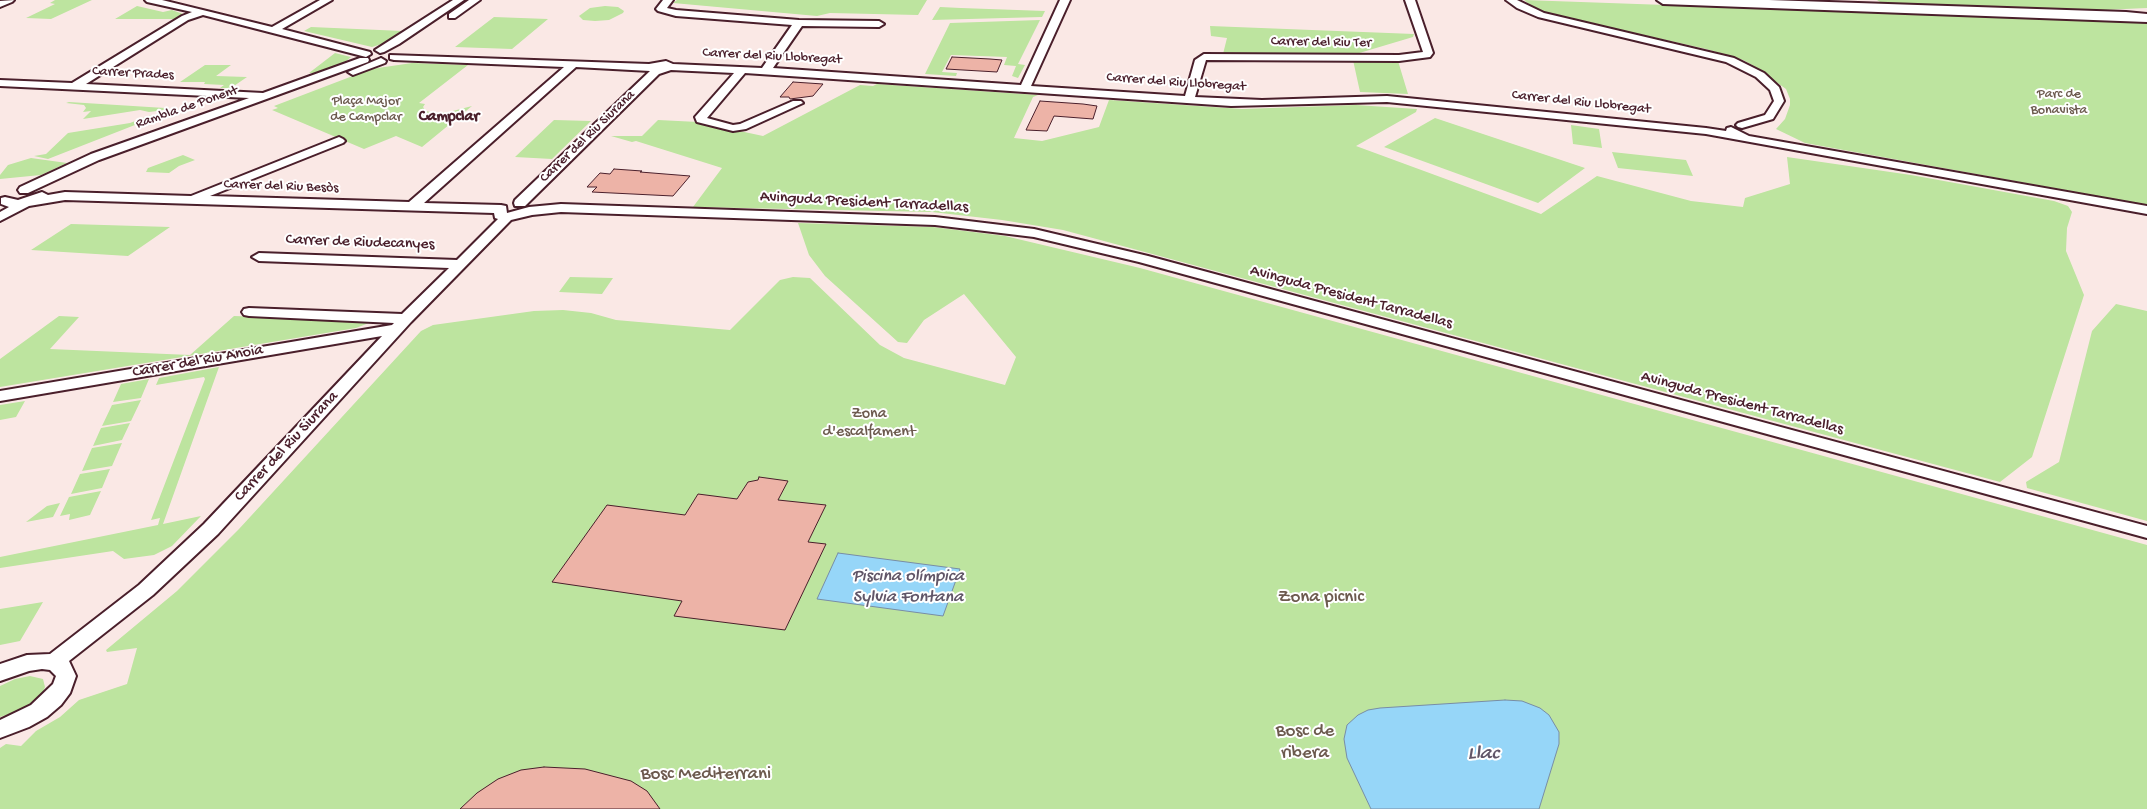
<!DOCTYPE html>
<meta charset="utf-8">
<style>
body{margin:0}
canvas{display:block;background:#fae8e5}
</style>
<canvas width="2147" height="809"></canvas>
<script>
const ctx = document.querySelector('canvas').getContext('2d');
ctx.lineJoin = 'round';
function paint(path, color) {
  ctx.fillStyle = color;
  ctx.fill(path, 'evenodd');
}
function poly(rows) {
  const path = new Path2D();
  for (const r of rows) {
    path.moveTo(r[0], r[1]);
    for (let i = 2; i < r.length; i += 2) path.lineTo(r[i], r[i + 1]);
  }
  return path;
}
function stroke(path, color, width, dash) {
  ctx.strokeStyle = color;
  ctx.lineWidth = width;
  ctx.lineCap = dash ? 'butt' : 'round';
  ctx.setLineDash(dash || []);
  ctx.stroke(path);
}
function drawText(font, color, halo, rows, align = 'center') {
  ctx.font = font + ' "Gochi Hand",sans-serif';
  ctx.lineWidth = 4;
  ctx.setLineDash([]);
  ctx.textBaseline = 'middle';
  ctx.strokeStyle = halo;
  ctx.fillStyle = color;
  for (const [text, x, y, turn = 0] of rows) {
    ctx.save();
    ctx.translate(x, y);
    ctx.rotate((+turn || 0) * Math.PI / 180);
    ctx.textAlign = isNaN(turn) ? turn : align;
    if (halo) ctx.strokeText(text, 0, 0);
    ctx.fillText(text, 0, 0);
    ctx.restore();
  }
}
paint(poly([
 [55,0,92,0,51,19,26,18,55,4,50,3],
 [677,0,927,0,918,15,830,13,817,16,673,3],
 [1524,0,2147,22,2147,205,1805,143,1776,129,1785,119,1790,105,1790,99,1786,89,1754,66,1743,60,1706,49,1550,14,1534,8],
 [1877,0,2147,0,2147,8,2102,10,2036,9,1883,4],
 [137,6,163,12,172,10,183,14,174,19,115,19],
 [605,6,618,7,624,11,623,13,609,20,595,21,583,20,579,16,590,8],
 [940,7,961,8,1045,11,1042,17,932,20],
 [494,17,548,19,512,49,455,47],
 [1040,20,1018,64,1025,65,1018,78,1012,76,1016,66,1004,65,1007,57,951,55,942,72,957,73,956,76,925,74,950,23],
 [1210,26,1414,34,1413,37,1356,54,1223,54,1227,38,1211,36],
 [311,27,403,31,385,43,372,47,304,31],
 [335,53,351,57,344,63,316,73,309,73],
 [1353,60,1398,61,1408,94,1360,92],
 [412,63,468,65,419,103,425,104,423,107,426,111,434,113,449,112,472,106,422,147,396,136,364,149,272,110,278,108,274,106,371,69],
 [205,65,231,65,216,76,247,77,231,88,220,88,224,85,204,84,205,82,180,82],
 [877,84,1038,95,1033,97,1014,138,1042,141,1099,127,1109,100,1242,109,1356,105,1417,109,1416,112,1356,146,1541,214,1597,176,1691,201,1743,207,1745,198,1790,184,1787,157,1911,175,2054,201,2068,206,2072,212,2067,228,2066,251,2084,295,2032,457,2000,482,1063,230,1002,220,932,212,693,207,722,168,636,141,632,142,611,136,642,136,658,120,698,122,763,136,860,85,873,86],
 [69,102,165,108,165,110,149,112,140,110,83,119,91,111,83,112,86,108,84,105,66,103],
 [163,114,48,159,34,156,46,154,68,133,130,123,148,116],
 [1435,118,1585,168,1538,203,1384,147],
 [554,120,591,121,552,159,515,157],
 [1571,125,1599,129,1602,148,1573,144],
 [1612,152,1686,160,1693,176,1618,168],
 [183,155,195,160,179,166,169,173,146,172,148,168],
 [31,158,67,163,41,175,0,179,0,175,8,165],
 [798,223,933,227,1005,236,1140,268,2147,545,2147,809,0,809,0,748,6,744,21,746,36,731,60,717,79,700,127,684,137,648,107,652,106,650,177,591,239,529,421,331,433,325,534,311,563,310,591,313,616,320,730,330,780,280,793,277,810,278,880,345,904,358,1005,385,1016,357,964,294,924,320,907,343,898,342,825,276,809,255],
 [71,224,170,227,128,256,31,250],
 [570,277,613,278,602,294,559,292],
 [2116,304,2147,311,2147,521,2027,488,2026,482,2059,462,2092,331],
 [59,316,79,317,50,349,190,355,234,316,374,321,356,328,176,358,0,387,0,359],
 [219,367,163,524,201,516,172,546,154,555,124,559,113,551,0,568,0,557,158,525,160,518,151,520,205,379,204,377,156,385,159,378],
 [149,379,141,398,113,402,121,384],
 [141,400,131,421,102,426,112,405],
 [25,401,16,417,0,420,0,405],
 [130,423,122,440,93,446,101,428],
 [122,443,112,466,82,471,92,448],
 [110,469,102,488,71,494,80,474],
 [101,491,90,515,69,520,70,514,60,516,69,497],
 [60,503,53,517,26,522,47,506],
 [43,602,20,641,0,645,0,609],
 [30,676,43,679,45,687,42,694,22,710,0,717,0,686,15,679]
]), '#bde49f');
const water = poly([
 [838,553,960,569,943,616,817,599,838,553],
 [1505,700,1522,701,1540,708,1549,715,1559,732,1559,744,1539,809,1371,809,1347,758,1344,739,1347,725,1358,715,1368,710,1380,708,1505,700]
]);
paint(water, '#96d6f8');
stroke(water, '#788da6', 1);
const building = poly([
 [952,57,990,59,1002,60,997,72,946,69,952,57],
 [793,82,823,84,813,96,790,99,789,97,780,97,793,82],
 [1040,101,1083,104,1097,106,1093,119,1054,116,1047,131,1026,130,1040,101],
 [614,169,642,171,640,172,690,176,673,196,592,192,597,187,587,187,600,173,610,174,614,169],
 [759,477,788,481,778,500,826,505,808,542,826,544,785,630,674,616,682,601,552,582,607,505,685,515,698,494,737,499,748,482,758,480,759,477],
 [544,767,585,769,631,781,647,791,660,809,460,809,477,793,498,779,521,770,544,767]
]);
paint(building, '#edb3a7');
stroke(building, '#4a1f2b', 1);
const minor = poly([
 [14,0,12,2,0,7,0,1,14,0],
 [145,0,162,0,272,27,320,0,332,0,282,29,370,52,371,54,366,57,203,15,188,20,86,84,263,93,360,58,368,58,369,60,368,62,99,160,28,193,20,193,18,190,20,187,91,154,249,98,0,86,0,80,72,83,182,16,192,12,147,2,145,0],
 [453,0,464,0,399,44,384,52,380,53,375,50,453,0],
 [469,0,480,0,455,18,449,18,449,14,469,0],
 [663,0,673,0,667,8,676,10,799,20,879,21,884,24,879,27,802,26,773,68,1021,85,1060,0,1070,0,1031,86,1185,96,1195,60,1204,54,1399,55,1423,52,1405,0,1415,0,1433,53,1430,57,1399,61,1206,60,1195,97,1262,100,1387,96,1706,128,1726,131,1727,128,1731,127,1749,136,2147,206,2147,214,1706,134,1387,102,1231,106,745,73,707,118,733,125,740,124,793,101,801,101,803,103,746,129,733,131,697,122,695,117,734,73,671,70,659,74,525,206,515,206,514,203,515,200,650,71,576,67,424,203,501,205,506,206,507,213,529,207,561,204,935,217,1034,229,1148,256,2147,526,2147,538,1139,262,1034,237,935,225,561,212,532,215,511,220,411,322,218,534,153,595,69,661,76,676,70,693,61,705,47,717,29,727,0,738,0,720,31,705,53,684,56,676,50,670,42,669,29,671,0,681,0,664,27,655,50,654,139,585,204,524,382,336,0,401,0,391,392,325,394,323,249,316,244,315,242,312,244,309,249,308,402,314,449,268,259,261,252,257,259,253,457,260,498,219,495,218,494,213,65,200,29,206,0,221,0,212,9,207,1,204,1,198,5,197,18,200,42,192,48,195,65,192,191,196,339,137,343,139,345,141,343,143,210,196,409,202,564,67,394,60,390,59,390,55,649,64,666,61,673,64,762,68,792,25,676,16,658,11,656,9,663,0],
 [1506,0,1517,0,1544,13,1734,58,1764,73,1779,87,1784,101,1773,119,1742,128,1738,127,1736,125,1738,123,1765,115,1774,101,1770,90,1756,77,1726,62,1538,17,1517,8,1506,0],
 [381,58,386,61,385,63,353,75,348,72,381,58]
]);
const major = poly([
 [1657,0,1769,0,2126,12,2147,14,2147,22,1663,4,1657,0]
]);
stroke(minor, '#4a1f2b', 4);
stroke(major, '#4a1f2b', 4);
paint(minor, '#fff');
paint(major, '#fff');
drawText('14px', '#4a1f2b', '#fff', [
 ["Carrer del Riu Ter",1321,43,1],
 ["Carrer del Riu Llobregat",772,57,3],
 ["Carrer Prades",133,74,3],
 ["Carrer del Riu Llobregat",1176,83,4],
 ["Carrer del Riu Llobregat",1581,103,6],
 ["Rambla de Ponent",187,108,-19],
 ["Carrer del Riu Siurana",588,137,-44],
 ["Carrer del Riu Besòs",281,187,2]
]);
drawText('14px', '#6c5a4e', '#fff', [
 ["Parc de",2059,95],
 ["Bonavista",2059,111],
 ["Plaça Major",366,102],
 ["de Campclar",366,118]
]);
drawText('bold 16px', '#4a1f2b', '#fff', [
 ["Campclar",449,118]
]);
drawText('16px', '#4a1f2b', '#fff', [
 ["Avinguda President Tarradellas",864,203,3],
 ["Carrer de Riudecanyes",360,243,2],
 ["Avinguda President Tarradellas",1351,298,15],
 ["Carrer del Riu Anoia",198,362,-10],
 ["Avinguda President Tarradellas",1742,404,15],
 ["Carrer del Riu Siurana",287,447,-47]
]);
drawText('16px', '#6c5a4e', '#fff', [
 ["Zona",869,415],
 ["d'escalfament",869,433]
]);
drawText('italic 18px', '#615668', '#fff', [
 ["Piscina olímpica",908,577],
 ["Sylvia Fontana",908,598]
]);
drawText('19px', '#6c5a4e', '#fff', [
 ["Zona picnic",1321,598],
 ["Bosc de",1305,732],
 ["ribera",1305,754],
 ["Bosc Mediterrani",706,775]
]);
drawText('italic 21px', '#615668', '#fff', [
 ["Llac",1483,755]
]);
</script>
